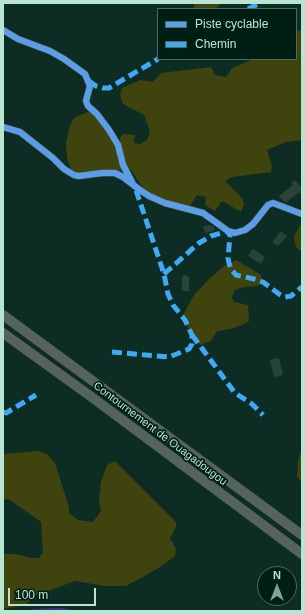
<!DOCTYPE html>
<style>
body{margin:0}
#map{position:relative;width:305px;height:614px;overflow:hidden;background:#0d2d24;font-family:Helvetica,sans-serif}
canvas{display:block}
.frame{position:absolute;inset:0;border:4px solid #b7e5d2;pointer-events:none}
.legend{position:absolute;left:157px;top:8px;width:140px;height:52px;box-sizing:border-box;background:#001e14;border:1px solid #496e60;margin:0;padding:5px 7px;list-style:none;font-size:12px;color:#b7e5d2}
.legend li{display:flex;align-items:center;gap:8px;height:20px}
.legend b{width:20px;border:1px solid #496e60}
.north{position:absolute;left:257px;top:566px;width:40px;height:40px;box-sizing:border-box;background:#001e14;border:1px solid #496e60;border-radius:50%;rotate:0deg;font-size:11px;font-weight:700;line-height:16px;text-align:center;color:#b7e5d2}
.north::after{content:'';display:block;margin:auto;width:14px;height:18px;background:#7ca595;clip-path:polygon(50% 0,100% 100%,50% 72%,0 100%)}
.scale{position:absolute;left:8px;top:588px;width:88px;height:18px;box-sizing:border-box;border:2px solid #b7e5d2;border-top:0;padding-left:5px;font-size:12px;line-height:14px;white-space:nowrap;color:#b7e5d2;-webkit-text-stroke:3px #001e14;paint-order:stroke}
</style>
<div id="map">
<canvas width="305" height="614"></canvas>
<div class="frame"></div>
<ul class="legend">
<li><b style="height:5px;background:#5a9eea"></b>Piste cyclable</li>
<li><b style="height:5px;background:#3fa9f5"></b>Chemin</li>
</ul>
<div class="north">N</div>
<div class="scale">100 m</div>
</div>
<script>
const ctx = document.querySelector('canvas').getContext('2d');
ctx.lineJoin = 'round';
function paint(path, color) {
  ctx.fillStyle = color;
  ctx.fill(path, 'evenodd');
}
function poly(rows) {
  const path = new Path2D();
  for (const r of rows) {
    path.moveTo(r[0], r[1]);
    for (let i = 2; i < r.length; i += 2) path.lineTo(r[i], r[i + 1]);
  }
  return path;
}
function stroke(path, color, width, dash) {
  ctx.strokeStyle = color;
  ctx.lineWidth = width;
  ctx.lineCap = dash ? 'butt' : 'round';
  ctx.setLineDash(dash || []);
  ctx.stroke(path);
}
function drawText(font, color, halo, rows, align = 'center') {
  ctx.font = font + ' Helvetica,sans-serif';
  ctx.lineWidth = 3.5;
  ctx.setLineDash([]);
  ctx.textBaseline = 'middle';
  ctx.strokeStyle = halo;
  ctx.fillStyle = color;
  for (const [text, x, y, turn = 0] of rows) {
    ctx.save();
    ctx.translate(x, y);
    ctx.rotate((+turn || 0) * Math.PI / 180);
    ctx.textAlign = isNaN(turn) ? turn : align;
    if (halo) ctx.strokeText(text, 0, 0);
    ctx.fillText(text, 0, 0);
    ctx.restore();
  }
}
paint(poly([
 [194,3,222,3,215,9,196,9,194,8],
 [302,30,302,140,286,142,267,150,272,166,271,172,232,177,225,181,242,198,244,205,241,212,222,201,215,211,205,205,206,197,197,195,188,209,147,194,131,170,77,172,71,169,67,158,66,144,69,128,74,118,92,110,118,144,122,134,135,135,134,143,140,144,147,140,150,131,144,115,123,104,120,95,122,88,140,80,153,82,161,73,211,67,215,75,226,77,232,68,254,59,296,59,296,31],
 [300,225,302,225,302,252,296,247,294,237],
 [236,260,261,275,261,285,240,288,235,290,233,293,232,298,234,302,248,305,249,321,242,325,231,329,217,331,211,341,200,345,192,335,182,317,194,295,209,279,224,266],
 [302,450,302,482,301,482,297,476,298,461,300,453],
 [38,451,47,454,55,463,69,507,69,513,78,520,93,522,101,511,99,499,101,482,107,465,115,461,176,522,176,527,170,538,176,549,175,556,157,569,126,586,105,586,75,581,32,597,26,605,3,609,3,554,15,554,32,558,39,558,43,552,41,522,10,500,3,499,3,454]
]), '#3f430e');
paint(poly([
 [52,608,64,608,75,611,29,611,33,609]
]), '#3d2f7c');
paint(poly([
 [295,180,302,188,302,195,299,192,286,203,283,201,279,196,293,185,291,183],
 [211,225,214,227,215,231,205,233,203,226],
 [281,231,287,236,278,246,272,242],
 [253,249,265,257,261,264,248,256],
 [185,275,189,277,189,291,182,291,182,277],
 [279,358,283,375,274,377,270,360]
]), '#294436');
stroke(poly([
 [3,30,18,39,50,51,64,59,85,74,90,86,86,101,88,106,97,114,109,130,118,145,123,165,132,182],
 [3,127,20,132,53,158,64,169,74,175,79,176,102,173,115,173,123,177,140,190,149,196,165,203,203,213,228,231,235,233,245,230,253,224,268,205,273,203,302,214]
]), '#65635b', 7);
stroke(poly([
 [3,315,302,535],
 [3,333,93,398,302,554]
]), '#55635b', 10);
stroke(poly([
 [248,9,260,3],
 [89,81,96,86,103,88,109,88,158,59],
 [164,274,199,243,211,236,228,231,230,236,228,258,229,263,231,269,236,275,254,279,263,282,279,294,285,297,291,296,302,287],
 [192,335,235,393,252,404,263,415],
 [112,352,169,357,189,349,192,344,192,335,185,320,173,305,168,294,164,274,135,187],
 [3,412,6,413,36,395]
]), '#3fa9f5', 5, [10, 5]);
stroke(poly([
 [3,30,18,39,50,51,64,59,85,74,90,86,86,101,88,106,97,114,109,130,118,145,123,165,132,182],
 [3,127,20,132,53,158,64,169,74,175,79,176,102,173,115,173,123,177,140,190,149,196,165,203,203,213,228,231,235,233,245,230,253,224,268,205,273,203,302,214]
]), '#5a9eea', 6);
drawText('11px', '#b7e5d2', '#001e14', [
 ["Contournement de Ouagadougou",160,434,37]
]);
</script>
